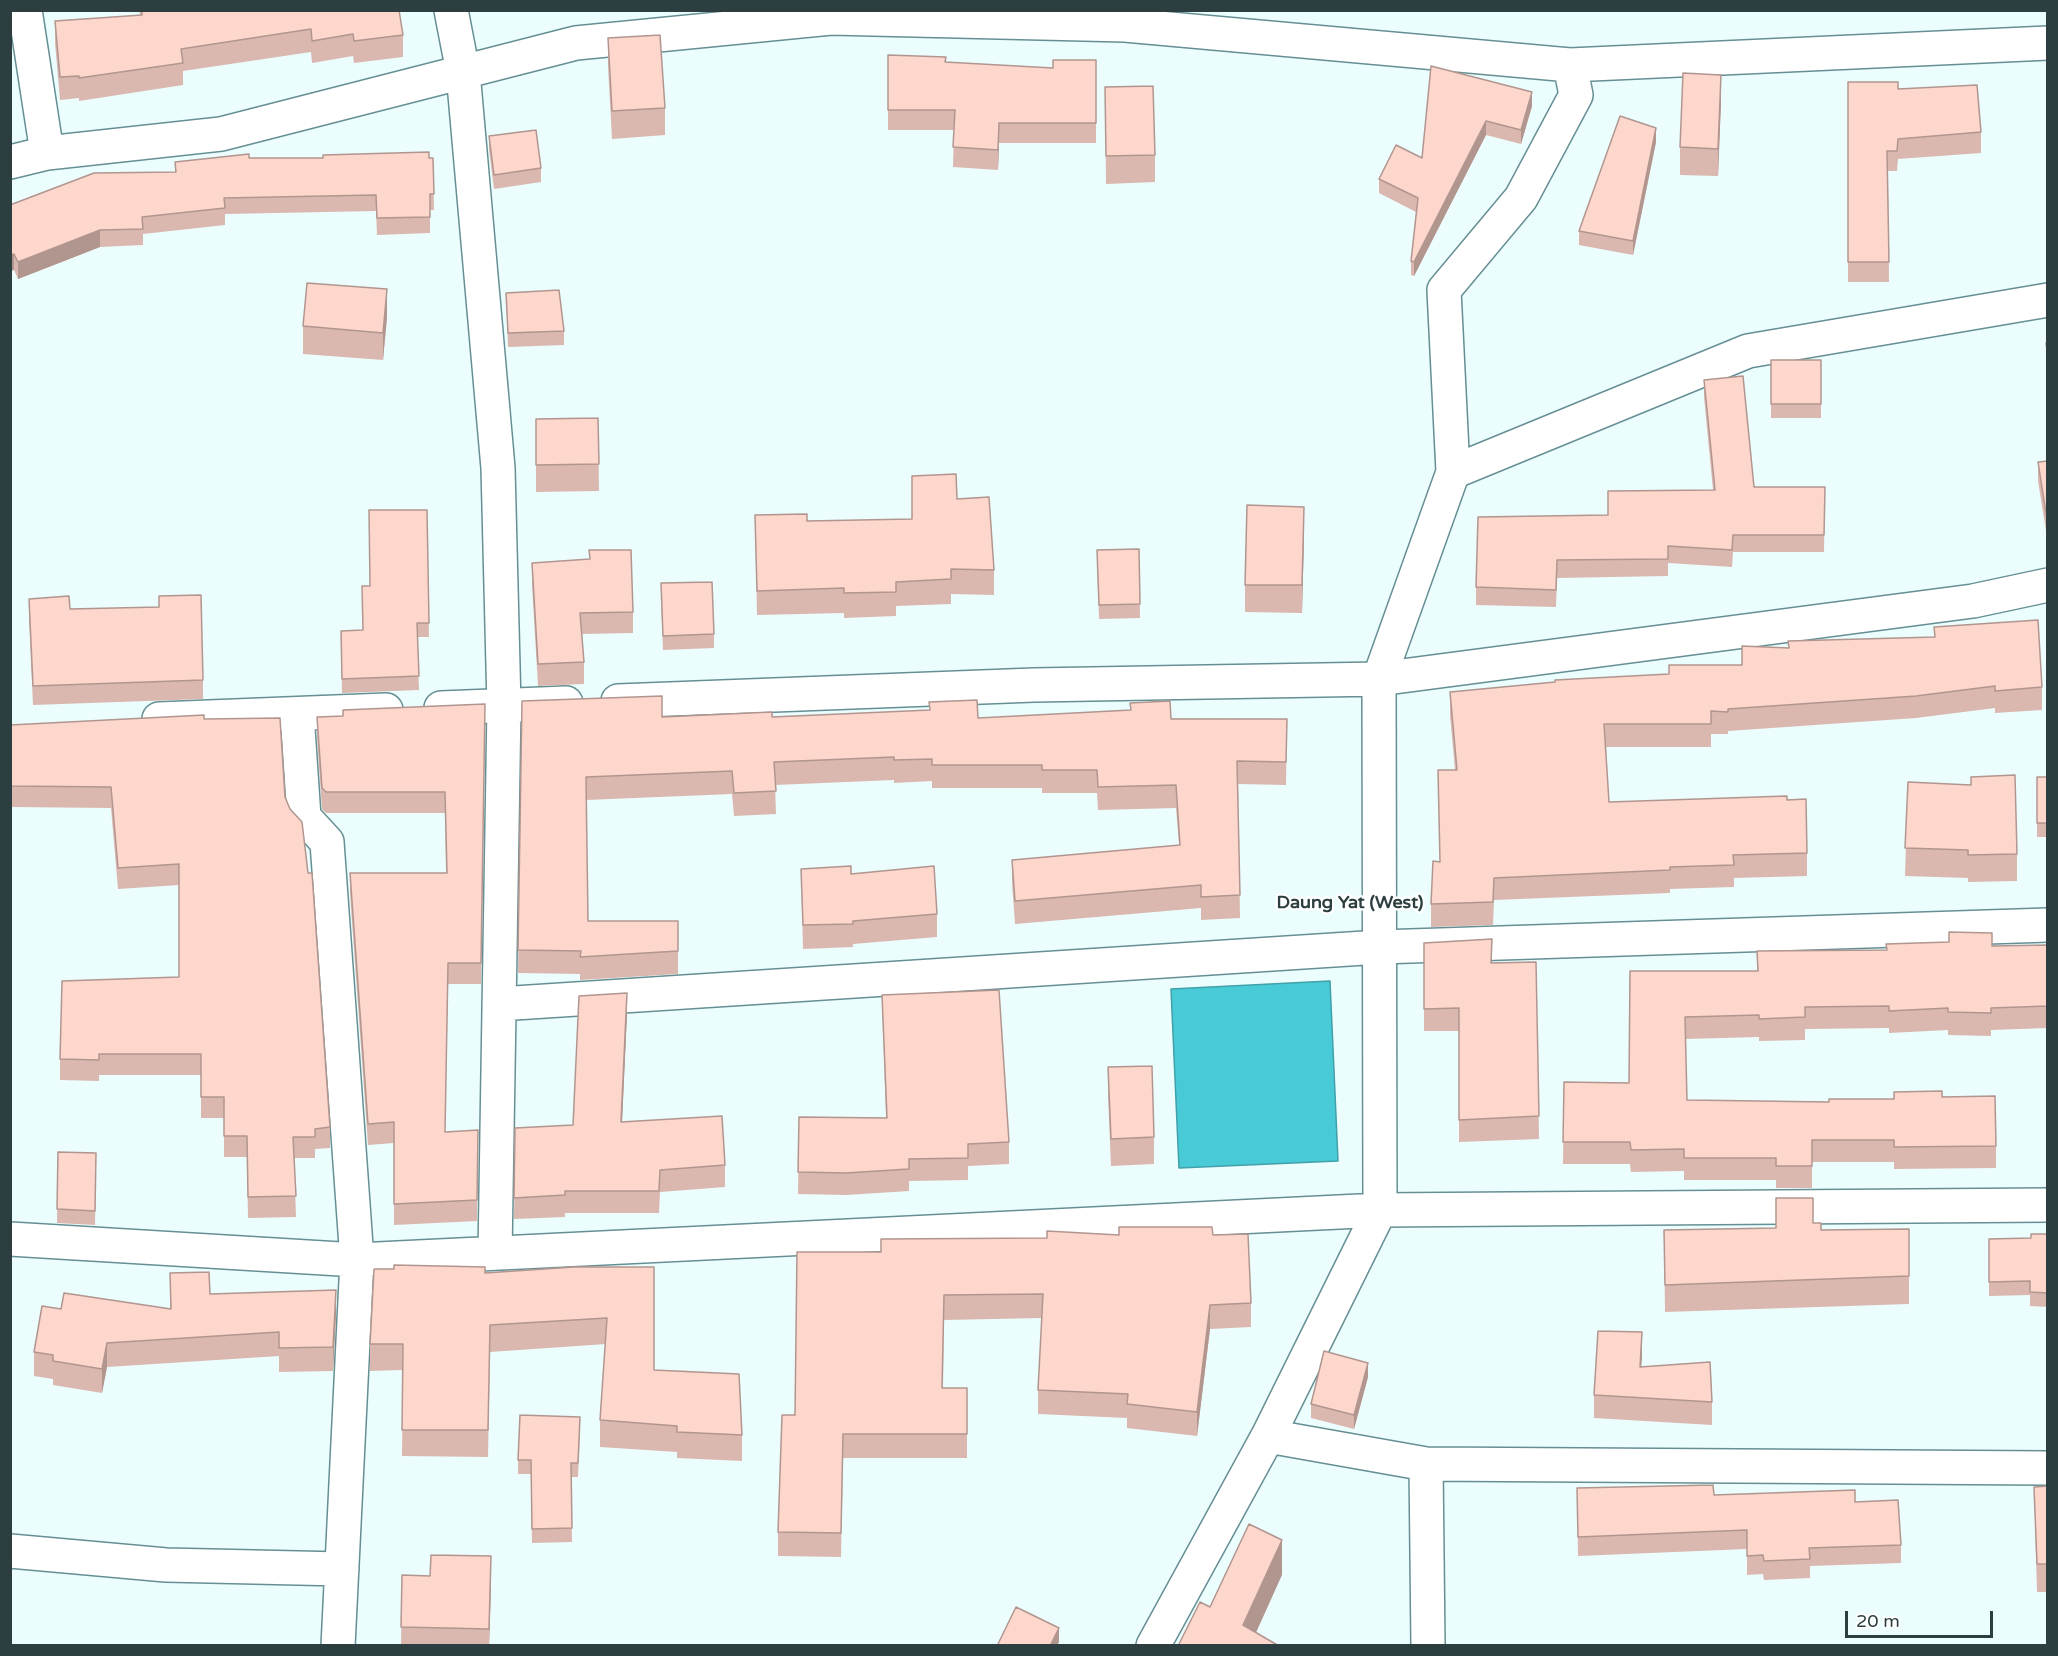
<!DOCTYPE html>
<style>
body{margin:0}
#map{position:relative;width:2058px;height:1656px;overflow:hidden;background:#ecfdfe;font-family:"Varela Round",sans-serif}
canvas{display:block}
.frame{position:absolute;inset:0;border:12px solid #2c3e40;pointer-events:none}
.scale{position:absolute;left:1845px;top:1611px;width:148px;height:27px;box-sizing:border-box;border:3px solid #2c3e40;border-top:0;padding-left:8px;font-size:18px;line-height:21px;white-space:nowrap;color:#2c3e40;-webkit-text-stroke:4px #fff;paint-order:stroke}
</style>
<div id="map">
<canvas width="2058" height="1656"></canvas>
<div class="frame"></div>
<div class="scale">20 m</div>
</div>
<script>
const ctx = document.querySelector('canvas').getContext('2d');
ctx.lineJoin = 'round';
function paint(path, color) {
  ctx.fillStyle = color;
  ctx.fill(path, 'evenodd');
}
function poly(rows) {
  const path = new Path2D();
  for (const r of rows) {
    path.moveTo(r[0], r[1]);
    for (let i = 2; i < r.length; i += 2) path.lineTo(r[i], r[i + 1]);
  }
  return path;
}
function stroke(path, color, width, dash) {
  ctx.strokeStyle = color;
  ctx.lineWidth = width;
  ctx.lineCap = dash ? 'butt' : 'round';
  ctx.setLineDash(dash || []);
  ctx.stroke(path);
}
function drawText(font, color, halo, rows, align = 'center') {
  ctx.font = font + ' "Varela Round",sans-serif';
  ctx.lineWidth = 4.5;
  ctx.setLineDash([]);
  ctx.textBaseline = 'middle';
  ctx.strokeStyle = halo;
  ctx.fillStyle = color;
  for (const [text, x, y, turn = 0] of rows) {
    ctx.save();
    ctx.translate(x, y);
    ctx.rotate((+turn || 0) * Math.PI / 180);
    ctx.textAlign = isNaN(turn) ? turn : align;
    if (halo) ctx.strokeText(text, 0, 0);
    ctx.fillText(text, 0, 0);
    ctx.restore();
  }
}
const water = poly([
 [1330,981,1338,1161,1179,1168,1171,989,1330,981]
]);
paint(water, '#48cbd6');
stroke(water, '#40a1a9', 1.5);
const minor = poly([
 [25,10,47,153],
 [451,10,463,72,498,468,504,706,495,1253],
 [10,162,47,153,221,134,576,43,831,18,1125,25,1570,65,2048,43],
 [1453,472,1748,351,2048,300],
 [618,701,1034,685,1379,679,1973,601,2048,585],
 [441,708,566,703],
 [297,714,304,817,327,842,357,1260,338,1646],
 [159,719,386,710],
 [499,1004,1380,947,2048,925],
 [10,1239,357,1260,1380,1210,2048,1205],
 [1268,1436,1426,1464,2048,1468],
 [1426,1464,1428,1646],
 [10,1551,166,1565,342,1569],
 [1153,1646,1268,1436,1380,1210,1379,679,1453,472,1444,290,1521,198,1576,95,1570,65]
]);
stroke(minor, '#668f93', 36);
stroke(minor, '#fff', 33);
paint(poly([
 [139,10,399,10,403,35,403,57,354,63,353,56,312,63,311,52,183,71,183,85,79,101,79,98,60,100,55,43,55,21,140,15],
 [608,38,665,108,665,135,612,139,608,66],
 [888,55,946,62,1053,68,1096,60,1096,143,999,143,998,170,953,167,954,130,888,130],
 [1431,66,1532,106,1521,144,1486,135,1414,276,1411,275,1411,261,1416,212,1379,193,1379,179,1422,158],
 [1848,82,1898,89,1981,132,1981,153,1898,159,1897,171,1888,171,1889,282,1848,282],
 [1105,87,1155,155,1155,182,1106,184],
 [1721,102,1718,176,1680,175,1680,147],
 [489,136,541,168,541,182,494,189,489,150],
 [1656,142,1633,255,1579,245,1579,231],
 [249,158,433,158,434,210,430,210,430,233,377,235,376,211,225,214,225,225,143,234,143,245,100,247,18,279,14,270,10,271,10,205,175,172,175,162],
 [506,293,564,331,564,345,508,347],
 [387,317,383,360,303,354,303,326],
 [2048,342,2048,377,2046,361,2046,343],
 [1771,360,1821,360,1821,418,1771,418],
 [1704,380,1754,487,1825,487,1824,552,1733,552,1732,567,1668,563,1668,576,1557,578,1556,607,1476,605,1476,587,1608,515,1713,490,1704,397],
 [598,418,599,491,536,492,536,419],
 [2048,461,2048,537,2047,537,2038,481,2038,462],
 [957,499,994,570,994,595,951,594,951,604,896,606,896,616,844,618,844,613,757,615,755,515,807,521,912,519],
 [427,510,429,637,417,637,419,690,342,693,341,631,363,630,370,586],
 [1304,534,1302,613,1245,612,1245,585],
 [1139,549,1140,618,1099,619,1097,564],
 [589,559,633,612,633,633,582,634,584,662,584,684,538,686,532,585,532,563],
 [661,597,714,634,714,648,663,650],
 [29,599,70,609,159,607,203,680,203,699,33,705,29,618],
 [1934,627,2042,687,2042,710,1995,713,1995,708,1916,718,1728,731,1728,734,1711,734,1711,747,1606,747,1609,802,1787,800,1807,853,1807,876,1734,878,1734,887,1670,889,1670,893,1494,900,1493,925,1431,927,1431,904,1440,862,1438,770,1455,770,1450,715,1450,692,1669,674,1742,665,1788,648,1934,637],
 [522,701,662,717,1287,719,1286,785,1238,784,1240,918,1201,920,1201,908,1015,924,1012,883,1012,860,1179,845,1176,808,1098,810,1097,793,1042,793,1042,788,932,788,932,781,894,783,894,780,775,785,776,814,734,816,732,794,586,800,588,921,678,921,678,974,580,980,580,974,518,973],
 [317,717,485,725,481,984,448,984,445,1132,478,1130,477,1221,394,1225,394,1143,368,1145,350,894,350,873,446,873,445,813,326,813,322,809,317,738],
 [204,719,285,797,330,1127,330,1148,315,1149,315,1158,294,1158,296,1217,248,1218,247,1157,224,1157,224,1118,201,1118,201,1075,99,1075,99,1081,60,1080,60,1059,179,977,179,885,118,889,111,808,10,807,10,725],
 [2037,777,2048,777,2048,837,2037,837],
 [1908,782,2017,854,2017,881,1968,882,1968,878,1905,876],
 [801,869,851,874,937,914,937,937,853,944,853,947,803,949],
 [1424,943,1492,963,1536,962,1539,1139,1459,1142,1459,1031,1424,1031],
 [2048,945,2048,1028,1991,1030,1991,1036,1948,1035,1948,1030,1889,1033,1889,1028,1805,1029,1805,1040,1759,1041,1759,1037,1685,1039,1687,1100,1829,1102,1942,1097,1996,1146,1996,1168,1894,1169,1894,1162,1812,1162,1812,1188,1776,1188,1776,1180,1684,1180,1684,1171,1631,1172,1630,1164,1563,1164,1564,1082,1629,1083,1630,971,1757,971,1757,951,1886,950,1992,946],
 [882,995,1009,1142,1009,1164,968,1166,968,1180,909,1181,909,1191,846,1195,798,1194,799,1117,886,1118],
 [627,1014,622,1122,725,1165,725,1187,660,1192,659,1213,565,1213,565,1217,514,1219,515,1128,573,1125],
 [1108,1067,1154,1137,1154,1164,1111,1166,1108,1095],
 [58,1152,96,1153,95,1225,57,1223],
 [1813,1223,1821,1230,1909,1229,1909,1304,1665,1312,1664,1230,1776,1228],
 [2048,1234,2048,1307,2030,1306,2030,1295,1989,1296,1989,1239,2031,1238],
 [1119,1235,1213,1235,1251,1303,1251,1327,1210,1329,1197,1436,1127,1428,1127,1418,1038,1414,1038,1390,1042,1318,944,1320,943,1388,967,1388,967,1458,843,1458,841,1557,778,1556,778,1532,795,1415,881,1252,1047,1238],
 [574,1267,654,1370,742,1435,742,1461,677,1458,677,1452,600,1447,600,1420,606,1344,490,1352,488,1457,402,1456,403,1370,370,1371,370,1344,485,1273],
 [170,1273,210,1294,336,1315,333,1371,279,1372,279,1356,107,1367,102,1393,53,1385,53,1379,34,1376,34,1352,61,1309,170,1309],
 [1642,1355,1641,1367,1712,1402,1712,1425,1594,1418,1594,1395],
 [1368,1377,1354,1429,1311,1418,1311,1404],
 [580,1431,578,1477,571,1477,572,1542,532,1543,531,1474,518,1474,518,1460],
 [2048,1486,2048,1592,2037,1592,2034,1487],
 [1577,1488,1855,1502,1901,1545,1901,1563,1810,1566,1810,1578,1764,1580,1763,1574,1747,1575,1747,1549,1578,1556],
 [402,1575,491,1584,489,1646,401,1646]
]), '#dab8af');
paint(poly([
 [1721,75,1721,102,1718,176,1718,149],
 [1532,92,1532,106,1521,144,1521,130],
 [1486,121,1486,135,1414,276,1414,262],
 [999,123,999,143,998,170,998,150],
 [1656,128,1656,142,1633,255,1633,241],
 [100,230,100,247,18,279,18,262],
 [14,254,14,270,10,271,10,255],
 [387,289,387,317,383,360,383,333],
 [1304,507,1304,534,1302,613,1302,585],
 [627,993,627,1014,621,1144,621,1122],
 [336,1290,336,1315,333,1371,333,1347],
 [1210,1305,1210,1329,1197,1436,1197,1412],
 [1642,1332,1642,1355,1640,1389,1640,1367],
 [107,1343,107,1367,102,1393,102,1369],
 [1368,1363,1368,1377,1354,1429,1354,1415],
 [1282,1540,1282,1575,1250,1646,1243,1625],
 [491,1556,491,1584,489,1646,489,1629],
 [1059,1628,1059,1642,1057,1646,1050,1646]
]), '#b1968f');
const building = poly([
 [142,10,399,10,403,35,354,41,353,34,312,41,311,29,181,49,183,63,79,78,79,76,60,77,55,21,142,15,142,10],
 [660,35,665,108,612,111,608,38,660,35],
 [888,55,946,57,945,62,1053,68,1053,60,1096,60,1096,123,999,123,998,150,953,147,955,110,888,110,888,55],
 [1431,66,1532,92,1521,130,1486,121,1414,262,1411,261,1418,198,1379,179,1396,145,1422,158,1431,66],
 [1683,73,1721,75,1718,149,1680,147,1683,73],
 [1848,82,1898,82,1898,89,1977,85,1981,132,1898,139,1897,151,1887,151,1889,262,1848,262,1848,82],
 [1153,86,1155,155,1106,156,1105,87,1153,86],
 [1620,116,1656,128,1633,241,1579,231,1620,116],
 [536,130,541,168,494,175,489,136,536,130],
 [429,152,429,158,433,158,434,194,430,194,430,217,377,218,376,195,224,198,225,208,142,217,143,229,100,230,18,262,14,254,10,255,10,205,94,173,176,172,175,162,249,154,249,158,323,158,323,155,429,152],
 [307,283,387,289,383,333,303,326,307,283],
 [559,290,564,331,508,333,506,293,559,290],
 [2048,342,2048,358,2046,343,2048,342],
 [1771,360,1821,360,1821,404,1771,404,1771,360],
 [1743,376,1754,487,1825,487,1824,535,1733,535,1732,550,1668,546,1668,559,1557,560,1556,590,1476,587,1478,517,1608,515,1608,491,1715,490,1704,380,1743,376],
 [598,418,599,464,536,465,536,419,598,418],
 [2048,461,2048,519,2047,519,2038,462,2048,461],
 [956,474,957,499,989,497,994,570,951,569,951,579,896,582,896,592,844,593,844,588,757,591,755,515,807,514,807,521,912,519,912,476,956,474],
 [1247,505,1304,507,1302,585,1245,585,1247,505],
 [369,510,427,510,429,623,417,623,419,676,342,679,341,631,363,630,362,586,370,586,369,510],
 [1139,549,1140,604,1099,605,1097,550,1139,549],
 [589,550,631,550,633,612,580,613,584,662,538,664,532,563,590,559,589,550],
 [712,582,714,634,663,636,661,583,712,582],
 [201,595,203,680,33,686,29,599,69,596,70,609,159,607,159,596,201,595],
 [2038,620,2042,687,1995,691,1995,686,1916,696,1728,709,1728,712,1711,711,1711,724,1604,724,1609,802,1787,796,1787,800,1806,799,1807,853,1733,855,1734,865,1670,867,1670,870,1494,878,1493,902,1431,904,1433,861,1440,862,1438,770,1457,770,1450,692,1555,682,1555,680,1669,674,1669,665,1742,665,1742,646,1789,648,1788,641,1935,637,1934,627,2038,620],
 [662,696,662,717,772,712,772,717,930,710,929,702,977,700,978,718,1131,710,1130,703,1170,701,1171,719,1287,719,1286,762,1237,761,1240,895,1201,897,1201,885,1015,901,1012,860,1180,845,1176,785,1098,787,1097,770,1042,770,1042,765,932,765,932,759,894,760,894,757,774,762,776,791,734,793,732,771,586,777,588,921,678,921,678,951,580,957,581,951,518,950,522,701,662,696],
 [485,704,481,963,448,963,445,1132,478,1130,477,1200,394,1204,394,1122,368,1124,350,873,447,873,445,792,326,792,322,788,317,717,343,716,343,710,485,704],
 [204,715,204,719,280,718,285,797,290,809,302,822,308,873,312,873,330,1127,315,1129,315,1137,293,1137,296,1196,248,1197,247,1136,224,1136,224,1097,201,1097,201,1054,99,1054,99,1060,60,1059,62,981,179,977,179,864,118,868,111,787,10,786,10,725,204,715],
 [2015,775,2017,854,1968,855,1968,850,1905,848,1908,782,1971,785,1971,777,2015,775],
 [2037,777,2048,777,2048,823,2037,823,2037,777],
 [851,866,851,874,934,866,937,914,853,921,853,924,803,925,801,869,851,866],
 [1949,932,1992,933,1992,946,2048,945,2048,1006,1991,1008,1991,1013,1948,1012,1948,1008,1889,1011,1889,1006,1805,1007,1805,1017,1759,1019,1759,1015,1685,1017,1687,1100,1829,1102,1829,1099,1894,1099,1894,1092,1942,1091,1942,1097,1995,1096,1996,1146,1894,1147,1894,1140,1812,1140,1812,1166,1776,1166,1776,1158,1684,1158,1684,1149,1631,1150,1630,1142,1563,1142,1564,1082,1629,1083,1630,971,1758,971,1757,951,1887,950,1886,944,1949,942,1949,932],
 [1492,939,1491,963,1536,962,1539,1116,1459,1120,1459,1008,1424,1009,1424,943,1492,939],
 [999,990,1009,1142,968,1144,968,1158,909,1159,909,1169,846,1173,798,1172,799,1117,887,1118,882,995,999,990],
 [627,993,621,1122,722,1116,725,1165,660,1170,659,1191,565,1191,565,1195,514,1198,515,1128,573,1125,579,996,627,993],
 [1152,1066,1154,1137,1111,1139,1108,1067,1152,1066],
 [58,1152,96,1153,95,1211,57,1209,58,1152],
 [1776,1198,1813,1198,1813,1223,1821,1223,1821,1230,1909,1229,1909,1276,1665,1285,1664,1230,1776,1228,1776,1198],
 [1119,1227,1212,1227,1213,1235,1248,1234,1251,1303,1210,1305,1197,1412,1127,1404,1128,1394,1038,1390,1043,1294,944,1295,942,1388,967,1388,967,1434,843,1434,841,1533,778,1532,782,1415,795,1415,797,1252,881,1252,881,1239,1047,1238,1047,1231,1119,1235,1119,1227],
 [2031,1234,2048,1234,2048,1293,2030,1292,2030,1281,1989,1282,1989,1239,2031,1238,2031,1234],
 [394,1265,485,1267,485,1273,574,1267,654,1267,654,1370,739,1374,742,1435,677,1432,677,1426,600,1420,607,1318,490,1325,488,1430,402,1430,403,1344,370,1344,374,1269,394,1269,394,1265],
 [209,1272,210,1294,336,1290,333,1347,279,1348,279,1332,107,1343,102,1369,53,1361,53,1355,34,1352,42,1306,61,1309,64,1293,171,1309,170,1273,209,1272],
 [1598,1331,1642,1332,1640,1367,1710,1362,1712,1402,1594,1395,1598,1331],
 [1324,1351,1368,1363,1354,1415,1311,1404,1324,1351],
 [520,1415,580,1417,578,1463,571,1463,572,1528,532,1529,531,1460,518,1460,520,1415],
 [1713,1485,1714,1495,1855,1490,1855,1502,1898,1500,1901,1545,1809,1548,1810,1559,1764,1561,1763,1555,1747,1556,1747,1530,1578,1537,1577,1488,1713,1485],
 [2048,1486,2048,1564,2037,1564,2034,1487,2048,1486],
 [1249,1524,1282,1540,1243,1625,1279,1646,1178,1646,1200,1602,1210,1607,1249,1524],
 [431,1555,491,1556,489,1629,401,1627,402,1575,430,1576,431,1555],
 [1016,1607,1059,1628,1050,1646,1000,1646,998,1644,1016,1607]
]);
paint(building, '#fdd6cc');
stroke(building, '#b1968f', 1.5);
drawText('bold 18px', '#2c3e40', '#fff', [
 ["Daung Yat (West)",1350,903]
]);
</script>
